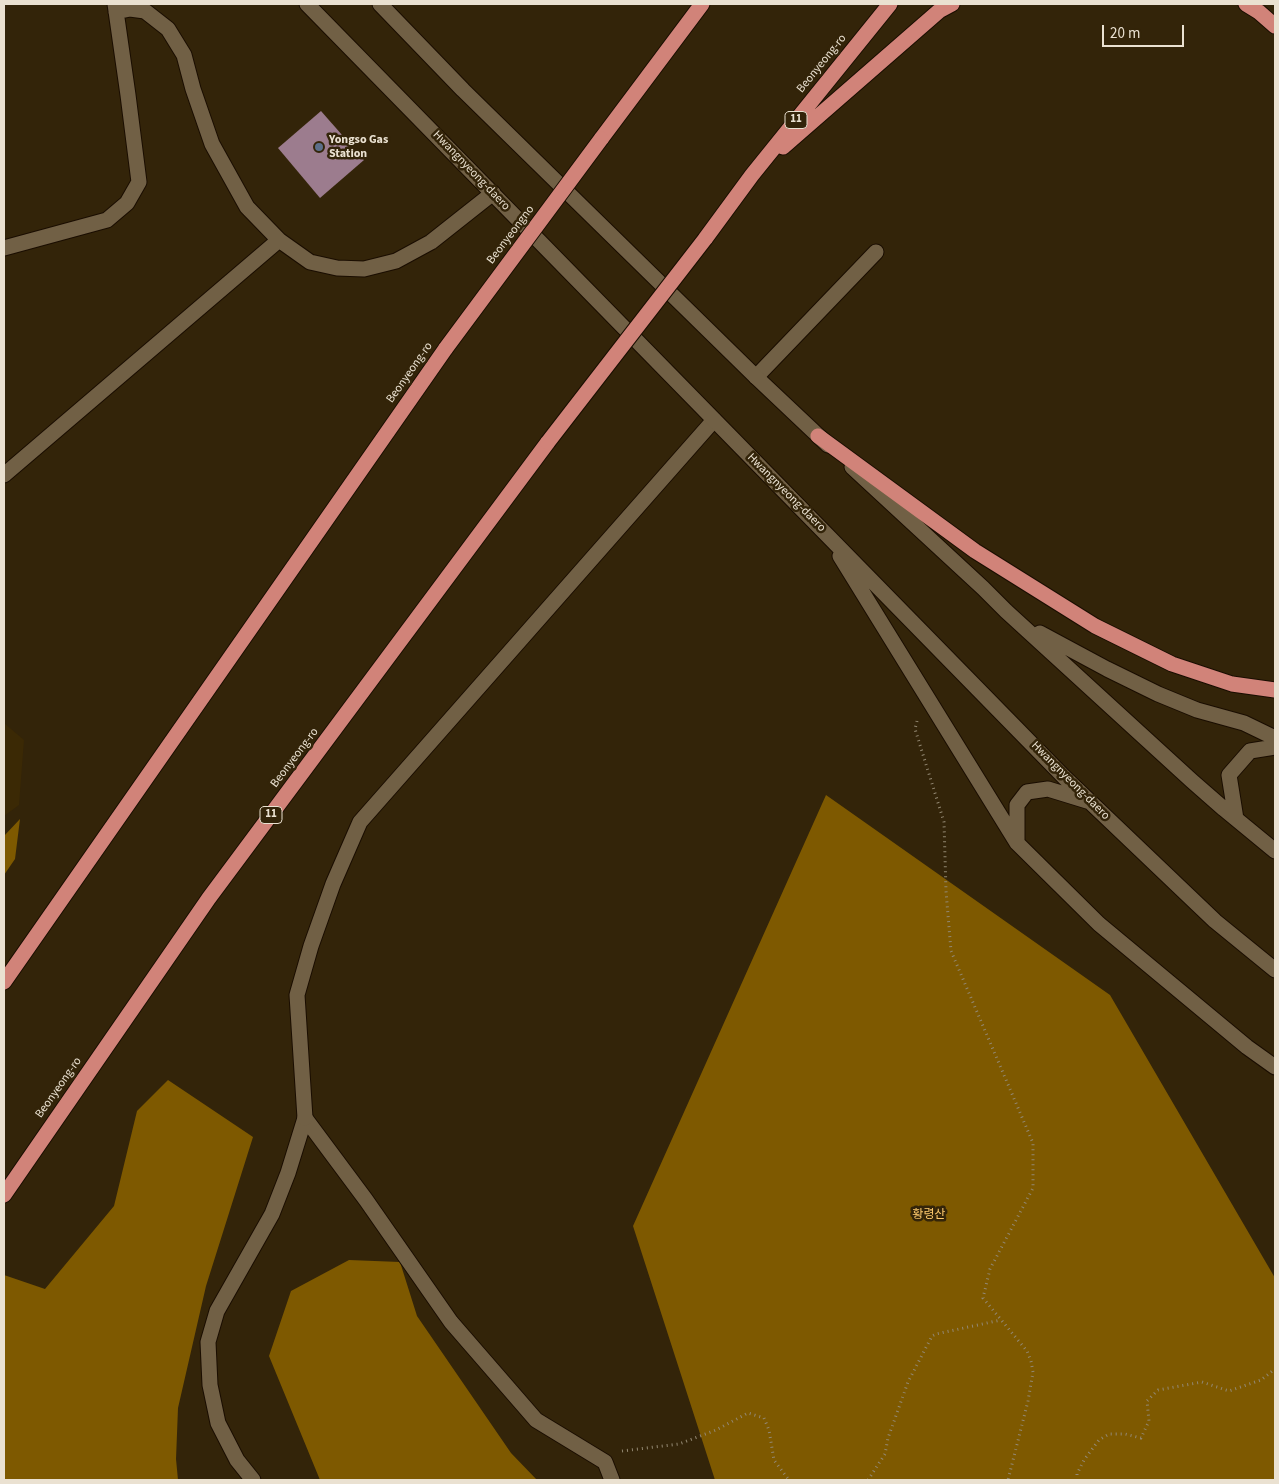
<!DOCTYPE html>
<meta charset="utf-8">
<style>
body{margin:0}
#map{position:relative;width:1279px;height:1484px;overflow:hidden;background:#332409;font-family:"Source Sans 3",sans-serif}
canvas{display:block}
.frame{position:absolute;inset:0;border:5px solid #eae1d1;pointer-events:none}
.scale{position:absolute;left:1102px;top:25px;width:82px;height:22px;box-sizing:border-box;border:2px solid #eae1d1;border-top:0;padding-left:6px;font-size:15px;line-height:18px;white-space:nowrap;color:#eae1d1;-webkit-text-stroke:4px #332409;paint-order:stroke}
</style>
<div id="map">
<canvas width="1279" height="1484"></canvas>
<div class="frame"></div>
<div class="scale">20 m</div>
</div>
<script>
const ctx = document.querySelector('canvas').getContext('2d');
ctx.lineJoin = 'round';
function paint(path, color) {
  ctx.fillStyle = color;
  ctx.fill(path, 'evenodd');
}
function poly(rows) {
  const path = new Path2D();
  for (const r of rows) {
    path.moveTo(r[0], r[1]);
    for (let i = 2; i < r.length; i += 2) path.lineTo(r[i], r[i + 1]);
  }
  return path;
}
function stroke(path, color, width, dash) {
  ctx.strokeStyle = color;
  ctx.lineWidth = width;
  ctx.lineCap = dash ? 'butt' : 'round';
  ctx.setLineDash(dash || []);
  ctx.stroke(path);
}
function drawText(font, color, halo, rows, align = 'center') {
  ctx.font = font + ' "Source Sans 3","Noto Sans KR",sans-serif';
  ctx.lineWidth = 5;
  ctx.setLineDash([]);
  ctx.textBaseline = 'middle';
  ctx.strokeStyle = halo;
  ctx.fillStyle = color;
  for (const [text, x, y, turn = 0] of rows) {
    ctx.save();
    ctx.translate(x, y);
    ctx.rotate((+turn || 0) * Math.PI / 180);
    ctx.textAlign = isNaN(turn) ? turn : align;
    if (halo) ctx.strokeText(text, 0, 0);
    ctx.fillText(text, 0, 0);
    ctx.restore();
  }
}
paint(poly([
 [4,723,24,740,19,805,4,816]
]), '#3b2905');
paint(poly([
 [826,795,1110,995,1275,1278,1275,1480,715,1480,633,1226],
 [20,819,15,859,4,875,4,836],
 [168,1080,253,1137,206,1286,178,1408,176,1459,178,1480,4,1480,4,1275,45,1289,114,1206,137,1111],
 [349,1260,400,1262,417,1316,511,1453,537,1480,320,1480,269,1356,291,1291]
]), '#7e5900');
paint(poly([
 [321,111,364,160,320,198,278,148]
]), '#9c7c8e');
const lane = poly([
 [116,12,130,9,145,11,168,29,184,55,193,89,212,144,247,207,279,240,310,262,337,268,364,269,396,261,431,242,493,193],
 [4,248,107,220,127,203,139,182,128,95,115,4],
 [4,475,279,240],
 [305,1118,366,1200,451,1322,536,1420,605,1462,612,1480],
 [253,1480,237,1460,218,1423,210,1385,208,1342,217,1311,272,1214,288,1173,305,1118]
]);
const street = poly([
 [756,377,876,252],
 [305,1118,297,995,311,946,333,884,360,822,714,420]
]);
const secondary = poly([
 [307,4,1064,777,1215,921,1275,970],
 [380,4,463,90,756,377,828,445],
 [852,467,983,588,1006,611,1192,781,1224,809,1275,851],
 [840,556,1017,843,1099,924,1247,1047,1275,1067],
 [1040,633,1107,669,1158,694,1197,710,1244,723,1275,738],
 [1236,819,1229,775,1250,751,1275,747],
 [1017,841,1017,805,1027,792,1048,789,1087,801]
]);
const highway = poly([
 [1246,4,1259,12,1275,26],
 [601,139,702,4],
 [783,147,939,11,952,4],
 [705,239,752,175,890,4],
 [818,436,975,551,1095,626,1172,664,1232,684,1275,690],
 [4,982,446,348],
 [4,1195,209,898,548,442]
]);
stroke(lane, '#1a0d00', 17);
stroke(street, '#1a0d00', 17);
stroke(secondary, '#1a0d00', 17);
stroke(highway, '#1a0d00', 17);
stroke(poly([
 [917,721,915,729,944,822,946,891,951,951,1033,1143,1033,1188,990,1269,983,1298,1027,1351,1031,1361,1033,1372,1028,1401,1008,1480],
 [622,1451,679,1444,716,1430,748,1413,764,1418,769,1430,774,1460,789,1480],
 [868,1480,885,1454,888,1438,908,1382,932,1336,936,1334,1001,1320],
 [1077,1480,1077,1474,1084,1460,1099,1440,1109,1434,1125,1434,1141,1438,1149,1421,1147,1401,1158,1390,1202,1382,1229,1391,1261,1380,1275,1369]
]), '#938872', 3, [1, 4]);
stroke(lane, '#716045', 15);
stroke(street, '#716045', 15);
stroke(secondary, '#716045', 15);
stroke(highway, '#d18379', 15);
const highwayBridge = poly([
 [446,348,601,139],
 [548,442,705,239]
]);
stroke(highwayBridge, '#1a0d00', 17, []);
stroke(highwayBridge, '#d18379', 15);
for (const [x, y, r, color] of [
 [319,147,5,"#5c6f8a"]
]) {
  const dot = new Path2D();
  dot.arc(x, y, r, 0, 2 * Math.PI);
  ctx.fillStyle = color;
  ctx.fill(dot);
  stroke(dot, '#332409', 2);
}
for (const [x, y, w] of [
 [796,120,22],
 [271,815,22]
]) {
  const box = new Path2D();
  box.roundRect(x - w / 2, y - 8.5, w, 17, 4);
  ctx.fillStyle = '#332409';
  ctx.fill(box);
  stroke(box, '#eae1d1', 1);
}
drawText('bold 11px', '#eae1d1', null, [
 ["11",796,120],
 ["11",271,815]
]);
drawText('12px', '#eae1d1', '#332409', [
 ["Beonyeong-ro",822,64,-51],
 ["Hwangnyeong-daero",471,171,46],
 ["Beonyeongno",511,235,-53],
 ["Beonyeong-ro",410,373,-55],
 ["Hwangnyeong-daero",786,493,45],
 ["Beonyeong-ro",295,758,-53],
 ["Hwangnyeong-daero",1070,781,45],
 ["Beonyeong-ro",59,1088,-55]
]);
drawText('bold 12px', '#eae1d1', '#332409', [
 ["Yongso Gas",329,140],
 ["Station",329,154]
], 'left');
drawText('12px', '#fdc96c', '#332409', [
 ["황령산",929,1215]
]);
</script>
